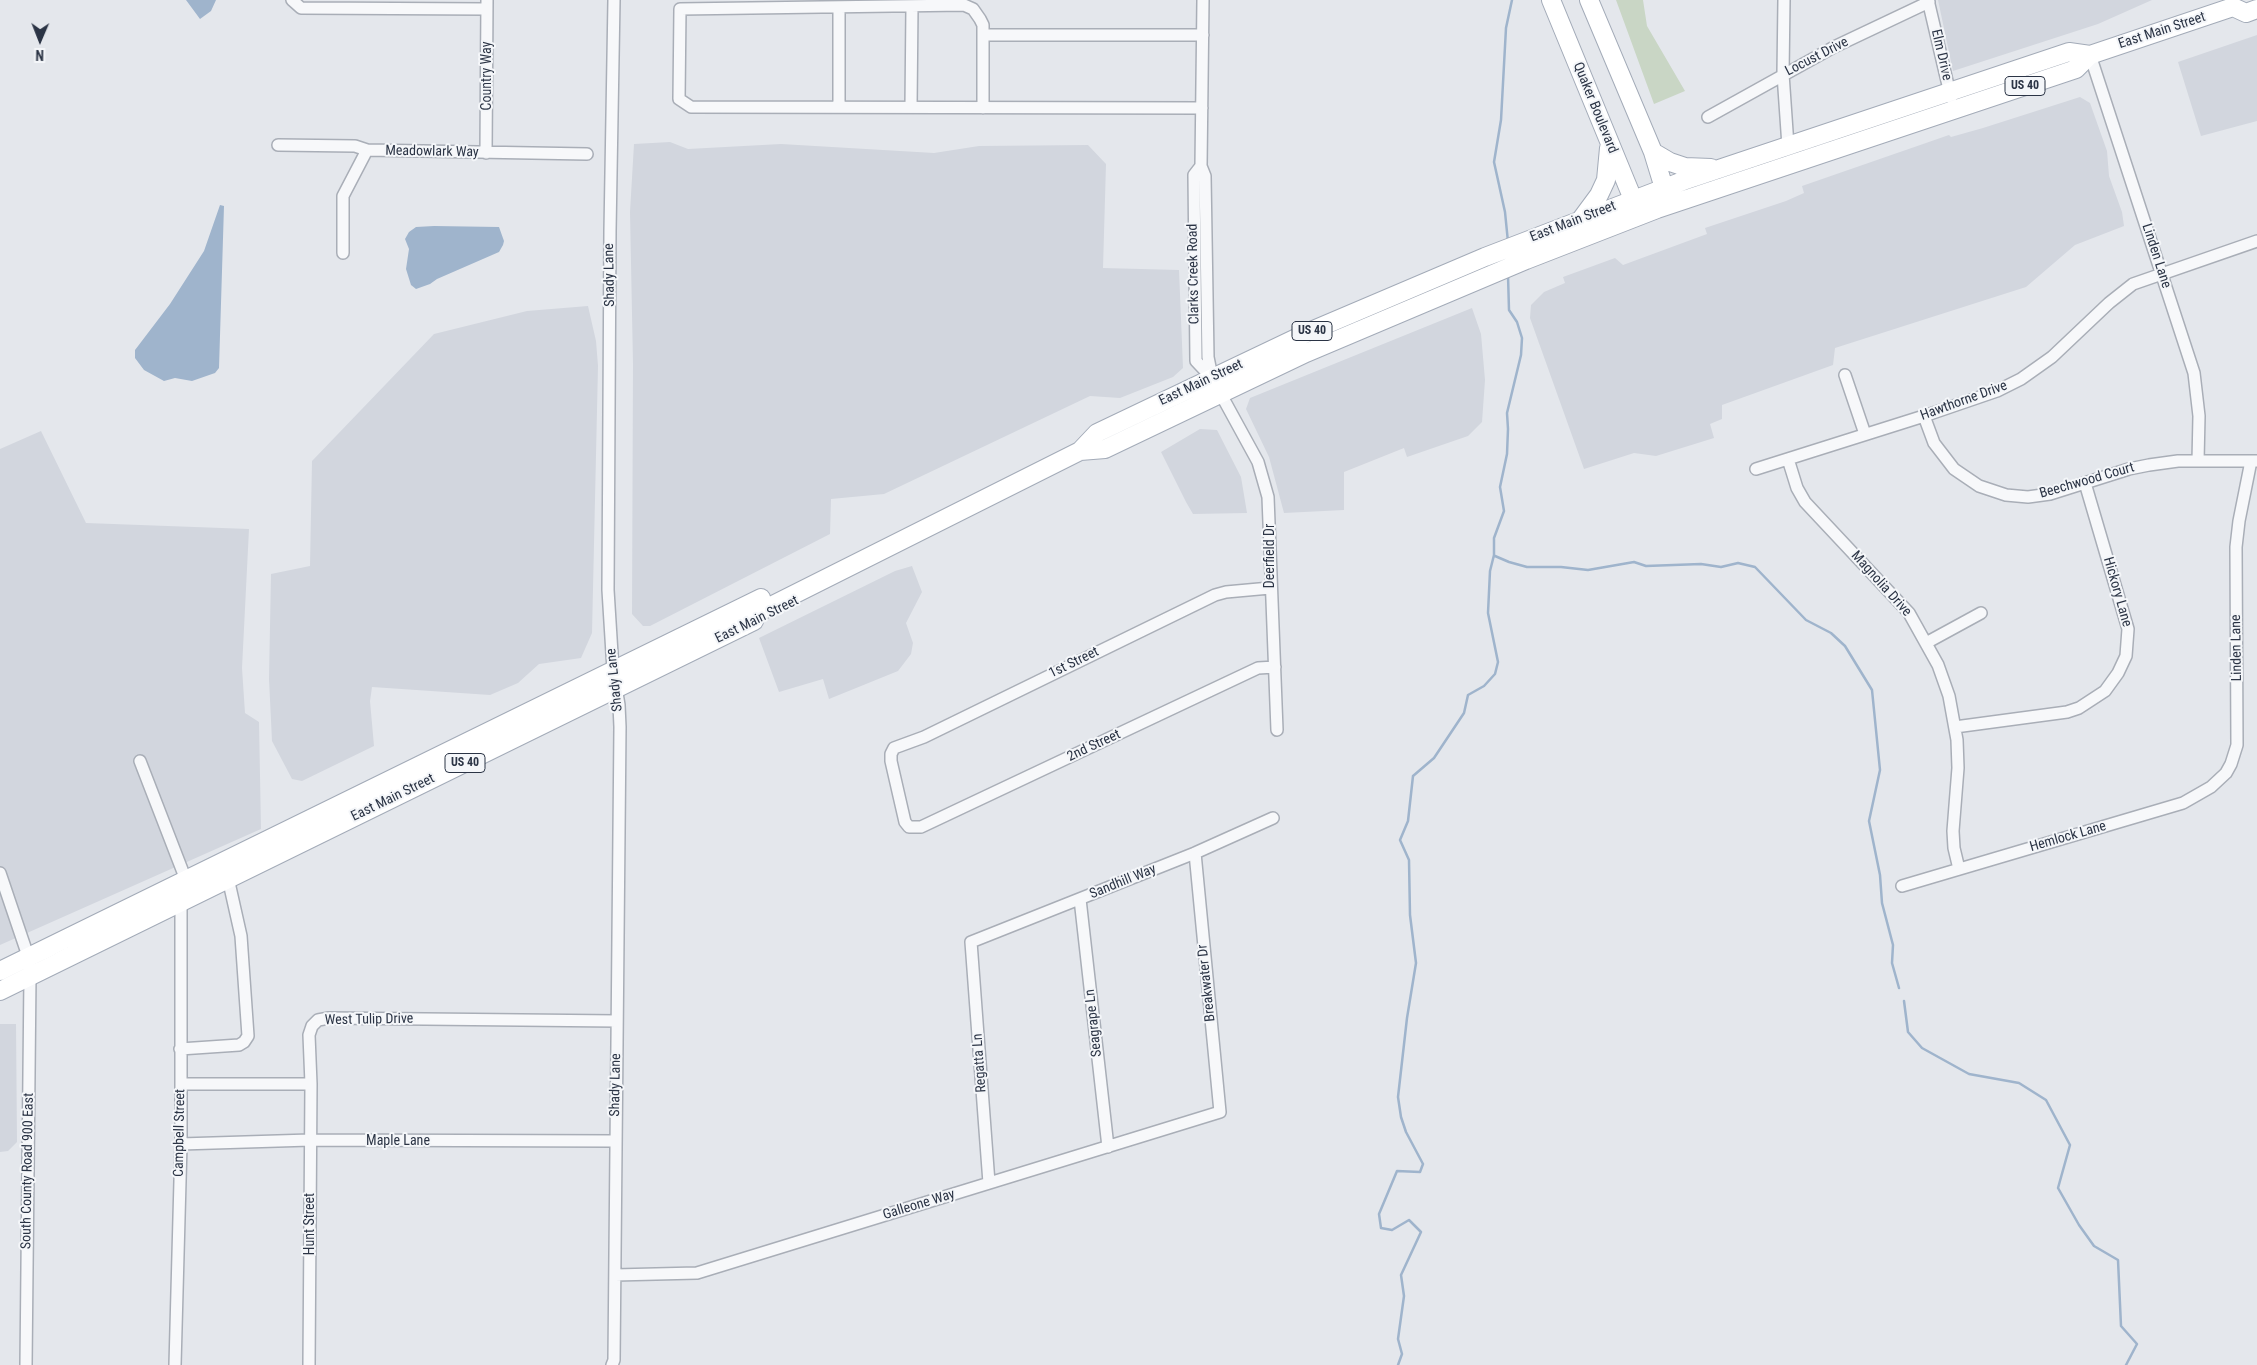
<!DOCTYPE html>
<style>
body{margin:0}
#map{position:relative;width:2257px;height:1365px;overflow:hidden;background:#e4e7ec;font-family:"Roboto Condensed",sans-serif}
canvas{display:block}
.north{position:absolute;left:15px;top:15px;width:50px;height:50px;-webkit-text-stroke:4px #f4f6f9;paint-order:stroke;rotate:181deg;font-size:14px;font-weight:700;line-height:20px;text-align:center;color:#2b3445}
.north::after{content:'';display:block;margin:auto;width:18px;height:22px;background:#2b3445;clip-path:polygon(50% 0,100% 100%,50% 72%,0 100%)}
</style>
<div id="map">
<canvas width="2257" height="1365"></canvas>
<div class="north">N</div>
</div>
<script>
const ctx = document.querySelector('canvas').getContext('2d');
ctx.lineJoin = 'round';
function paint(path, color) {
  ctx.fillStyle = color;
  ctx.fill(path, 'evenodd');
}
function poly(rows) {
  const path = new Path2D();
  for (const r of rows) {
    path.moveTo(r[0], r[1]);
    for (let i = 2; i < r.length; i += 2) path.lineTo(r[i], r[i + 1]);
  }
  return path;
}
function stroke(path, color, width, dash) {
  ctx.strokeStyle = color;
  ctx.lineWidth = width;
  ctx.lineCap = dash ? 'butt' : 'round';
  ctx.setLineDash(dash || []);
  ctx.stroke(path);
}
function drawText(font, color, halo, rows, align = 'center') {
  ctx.font = font + ' "Roboto Condensed",sans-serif';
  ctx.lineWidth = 4;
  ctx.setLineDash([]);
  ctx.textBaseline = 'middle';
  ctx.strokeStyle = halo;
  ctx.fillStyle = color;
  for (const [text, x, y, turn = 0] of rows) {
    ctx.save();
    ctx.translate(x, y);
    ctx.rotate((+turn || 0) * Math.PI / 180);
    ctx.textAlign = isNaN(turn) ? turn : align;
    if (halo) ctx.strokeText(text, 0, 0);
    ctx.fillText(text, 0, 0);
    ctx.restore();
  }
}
paint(poly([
 [1938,0,2152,0,2098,24,1953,71],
 [2257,35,2257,121,2201,136,2178,62],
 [2080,97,2090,103,2107,151,2109,176,2122,212,2124,226,2075,245,2026,287,1835,348,1833,365,1722,405,1722,419,1710,424,1714,438,1656,456,1634,453,1584,469,1530,318,1531,305,1544,292,1565,283,1563,277,1615,258,1623,265,1707,234,1705,228,1786,201,1804,193,1802,186,1949,135,1951,137,1983,128],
 [670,142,688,149,781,144,934,153,979,146,1088,145,1106,164,1103,268,1179,270,1183,368,1173,377,1120,398,1090,396,884,494,831,499,830,534,650,626,643,626,632,614,633,364,630,212,634,144],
 [588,306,596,341,598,366,592,633,581,658,539,664,518,683,490,695,372,687,370,701,374,746,302,781,292,779,272,741,269,679,271,574,310,566,312,461,434,334,527,311],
 [1472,308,1481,334,1485,380,1482,422,1468,436,1407,457,1404,448,1344,472,1344,510,1284,513,1269,457,1246,409,1250,398],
 [1200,429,1217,430,1241,477,1247,513,1193,514,1186,502,1161,452],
 [41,431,86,523,249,529,242,668,245,713,259,722,261,829,0,945,0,449],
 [912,566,922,592,906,623,913,643,911,654,898,671,829,699,823,679,779,692,759,638,895,571],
 [0,1024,16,1024,17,1142,8,1151,0,1152]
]), '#d2d6de');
paint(poly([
 [1616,0,1643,0,1647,26,1685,91,1654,104]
]), '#c9d6c5');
paint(poly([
 [186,0,216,0,211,11,200,19],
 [220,205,224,206,219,368,215,373,192,381,175,378,164,381,144,370,135,358,135,350,170,304,204,251],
 [434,226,499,227,504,241,503,245,499,252,437,279,430,284,416,289,411,285,406,269,409,249,405,239,409,232,416,227]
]), '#9fb4cc');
stroke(poly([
 [1508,242,1505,212,1494,162,1501,120,1506,28,1512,0],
 [1495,556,1509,562,1527,567,1561,567,1588,570,1634,562,1646,566,1701,564,1721,567,1738,563,1755,567,1806,620,1831,633,1845,646,1872,690,1880,770,1869,821,1880,875,1882,903,1893,945,1892,963,1899,988],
 [1904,1001,1908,1032,1922,1048,1969,1074,2019,1083,2046,1100,2070,1145,2058,1188,2079,1225,2094,1246,2118,1260,2121,1326,2137,1344,2126,1365],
 [1398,1365,1402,1354,1398,1339,1404,1296,1401,1275,1421,1232,1409,1220,1392,1230,1381,1228,1379,1214,1397,1171,1420,1172,1423,1164,1406,1132,1401,1117,1398,1097,1407,1018,1416,963,1410,915,1409,860,1400,840,1408,821,1413,776,1434,758,1464,713,1468,695,1484,686,1495,674,1498,662,1488,613,1490,571,1494,555,1494,538,1504,511,1500,487,1507,454,1508,429,1507,413,1521,355,1522,338,1517,322,1509,310,1508,275]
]), '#9fb4cc', 2.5);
const street = poly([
 [292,0,301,8,487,9],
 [1203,0,1201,166,1205,176,1208,357,1212,377],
 [1784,0,1783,74,1788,146],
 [1928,0,1951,98],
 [2090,55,2194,373,2199,416,2198,461],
 [839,107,839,7],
 [911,107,912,6],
 [983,108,983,35],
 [1202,108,691,107,679,99,680,9,964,5,973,9,980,19,983,25,983,35,1203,35],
 [1708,117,1834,47,1929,2],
 [278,145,355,146,367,150,587,154],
 [486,153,487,0],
 [1201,166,1194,175,1196,361,1212,378,1258,462,1268,497,1277,730],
 [343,253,343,196,367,150],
 [1845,375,1865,434],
 [1924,416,1934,443,1954,469,1979,486,2006,495,2028,497,2050,494,2129,469,2149,465,2178,461,2257,461],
 [1788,459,1797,488,1805,502,1909,613,1938,665,1949,696,1957,740,1958,768,1953,831,1954,848,1959,869],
 [1756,469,1924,416,1997,391,2021,379,2052,357,2109,303,2133,284,2257,241],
 [1270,588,1226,592,1215,595,924,737,894,748,891,754,891,761,905,822,909,827,921,827,1258,668,1275,667],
 [1926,643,1981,613],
 [1955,727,2067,712,2079,708,2105,691,2118,673,2126,656,2128,629,2085,483],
 [140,761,186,880],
 [0,873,26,950,30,976,26,1365],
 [1902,886,2183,803,2211,787,2226,773,2231,764,2237,745,2236,547,2239,521,2251,461],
 [1080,899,1108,1147],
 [180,1049,239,1045,244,1042,248,1036,241,936,228,878],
 [181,1084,311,1084],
 [181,1144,310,1140,615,1141],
 [989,1183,971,942,1195,853,1273,818],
 [615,1275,697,1273,1220,1112,1195,853],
 [175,1365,181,1144,181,902],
 [309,1365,311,1084,309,1035,312,1026,318,1020,329,1018,617,1021],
 [612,1365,614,1360,620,727,619,705,613,670,608,590,610,231,614,0]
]);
const primary = poly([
 [1551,0,1637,209],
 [1589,0,1653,152,1664,188,1669,197],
 [1653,152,1670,162,1685,167,1711,168],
 [1582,218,1599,195,1606,180,1609,148],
 [1080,451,1105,449,1306,353,1526,260,1657,209,2076,69,2090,55],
 [744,626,747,618,1080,451,1097,433,1311,331,1485,257,1683,181,2069,52,2090,55,2233,7,2246,13,2257,9],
 [0,971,761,598],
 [0,991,754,621]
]);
stroke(street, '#a9aeb7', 14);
stroke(primary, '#a3abb8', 20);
stroke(street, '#f7f8fa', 11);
stroke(primary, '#fff', 18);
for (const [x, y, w] of [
 [2025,86,40],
 [1312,331,40],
 [465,763,40]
]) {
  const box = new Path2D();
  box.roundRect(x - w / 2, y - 9.5, w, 19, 4);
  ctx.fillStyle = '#f4f6f9';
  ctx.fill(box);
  stroke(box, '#2b3445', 1);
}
drawText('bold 12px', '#2b3445', null, [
 ["US 40",2025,86],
 ["US 40",1312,331],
 ["US 40",465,763]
]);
drawText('14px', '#2b3445', '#f4f6f9', [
 ["East Main Street",2162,31,-18],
 ["Elm Drive",1941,55,77],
 ["Locust Drive",1817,57,-27],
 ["Country Way",487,76,-90],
 ["Quaker Boulevard",1595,108,68],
 ["Meadowlark Way",432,152,1],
 ["East Main Street",1573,222,-21],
 ["Linden Lane",2156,256,72],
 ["Clarks Creek Road",1194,274,-91],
 ["Shady Lane",610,275,-91],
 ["East Main Street",1201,383,-25],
 ["Hawthorne Drive",1964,401,-20],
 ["Beechwood Court",2087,481,-16],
 ["Deerfield Dr",1270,556,-90],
 ["Magnolia Drive",1881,584,48],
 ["Hickory Lane",2117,592,74],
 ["East Main Street",757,620,-26],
 ["Linden Lane",2237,648,-91],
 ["1st Street",1074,663,-26],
 ["Shady Lane",615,680,-96],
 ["2nd Street",1094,746,-25],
 ["East Main Street",393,798,-26],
 ["Hemlock Lane",2068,837,-16],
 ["Sandhill Way",1123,882,-22],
 ["Breakwater Dr",1207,983,-96],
 ["West Tulip Drive",369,1020,-1],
 ["Seagrape Ln",1094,1023,-96],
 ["Regatta Ln",980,1063,-94],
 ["Shady Lane",616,1085,-89],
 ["Campbell Street",180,1133,-89],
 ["Maple Lane",398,1141],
 ["South County Road 900 East",28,1171,-89],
 ["Galleone Way",919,1205,-17],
 ["Hunt Street",310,1224,-90]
]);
</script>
